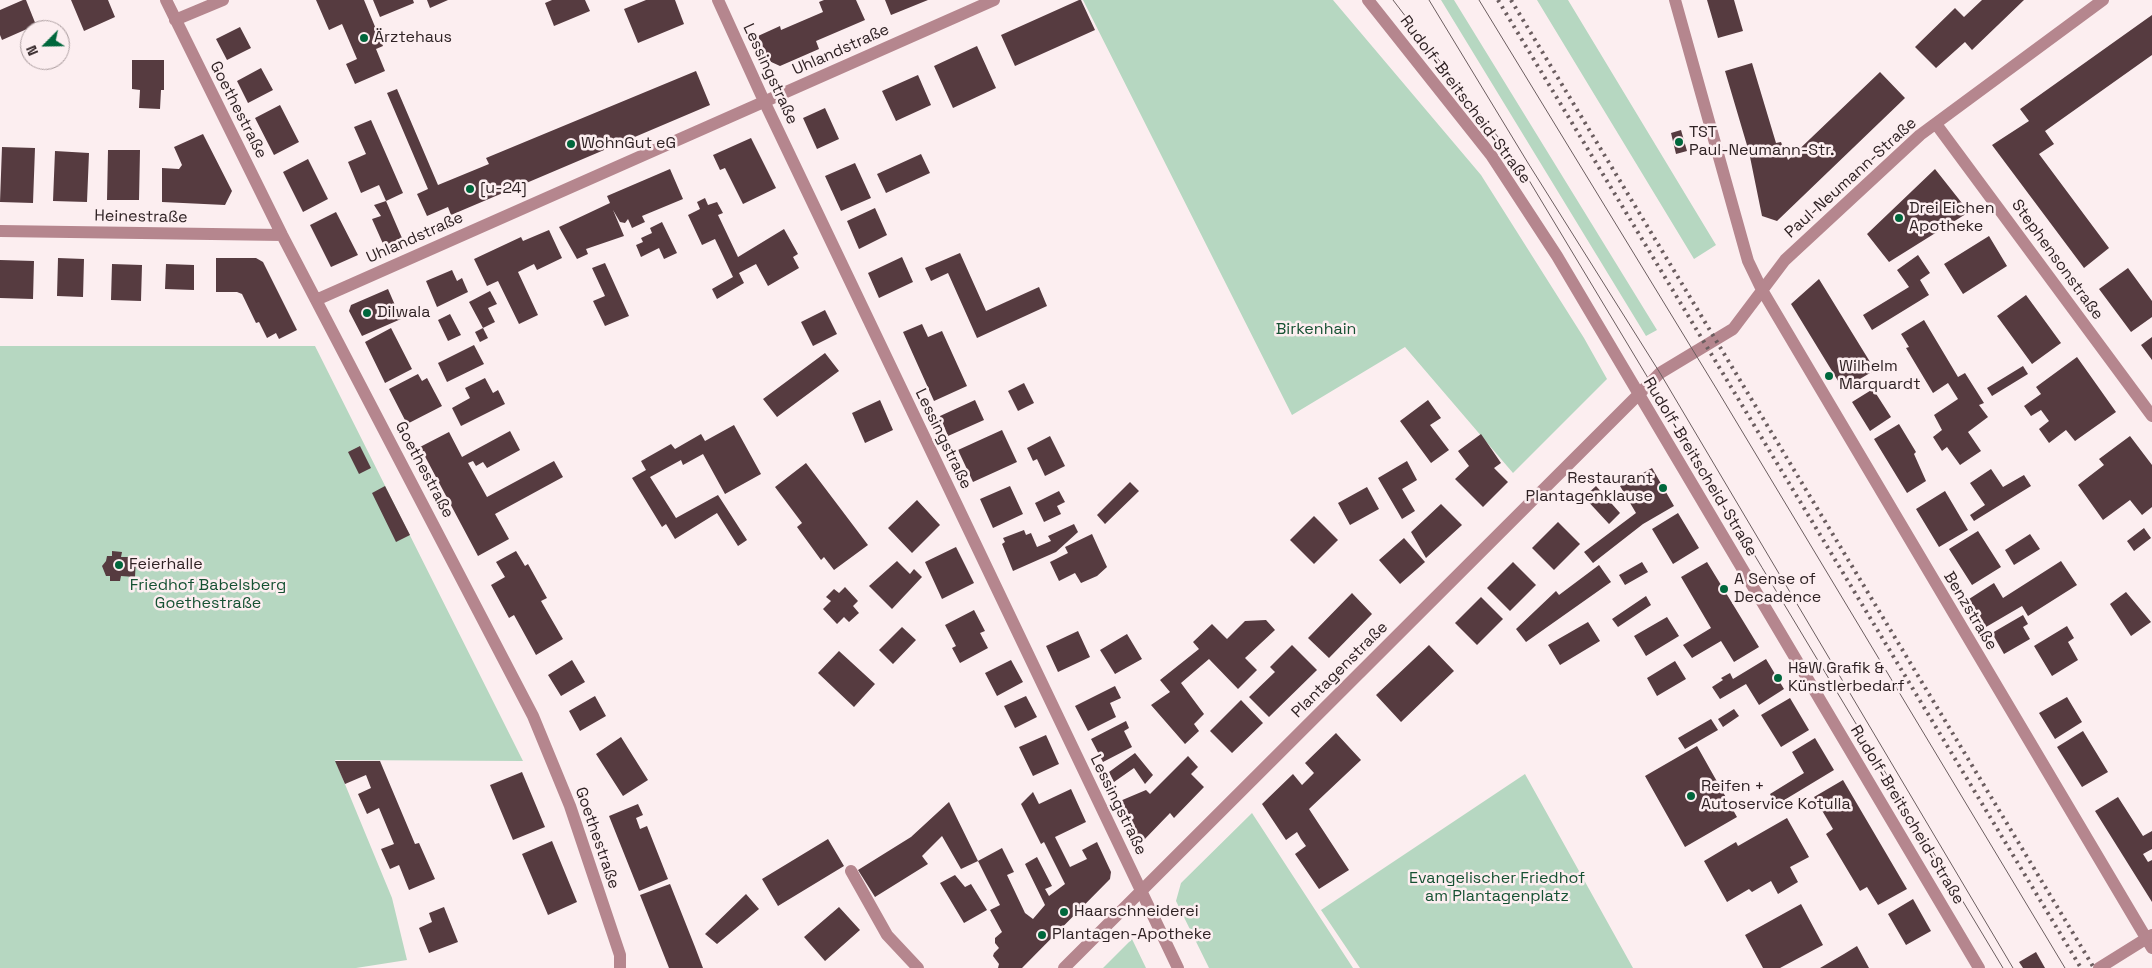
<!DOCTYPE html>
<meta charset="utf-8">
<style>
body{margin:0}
#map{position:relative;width:2152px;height:968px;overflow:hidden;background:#fceef0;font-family:"Space Grotesk",sans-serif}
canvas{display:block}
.north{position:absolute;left:20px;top:20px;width:50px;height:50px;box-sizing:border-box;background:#fceef0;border:1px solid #aa9c9e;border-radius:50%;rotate:247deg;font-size:14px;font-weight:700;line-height:20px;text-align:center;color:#2f2224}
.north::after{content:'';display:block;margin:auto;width:18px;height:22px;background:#00673c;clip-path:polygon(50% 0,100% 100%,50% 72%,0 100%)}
</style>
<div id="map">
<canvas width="2152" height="968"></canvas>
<div class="north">N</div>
</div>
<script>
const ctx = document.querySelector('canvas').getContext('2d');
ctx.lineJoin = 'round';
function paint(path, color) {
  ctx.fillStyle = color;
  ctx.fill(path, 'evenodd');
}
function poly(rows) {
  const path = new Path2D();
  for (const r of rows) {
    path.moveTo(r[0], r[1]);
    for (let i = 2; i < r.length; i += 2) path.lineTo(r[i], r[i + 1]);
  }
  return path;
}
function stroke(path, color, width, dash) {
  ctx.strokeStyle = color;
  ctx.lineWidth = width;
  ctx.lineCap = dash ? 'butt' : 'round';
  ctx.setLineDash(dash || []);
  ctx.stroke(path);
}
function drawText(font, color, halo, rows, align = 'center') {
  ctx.font = font + ' "Space Grotesk",sans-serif';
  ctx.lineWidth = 5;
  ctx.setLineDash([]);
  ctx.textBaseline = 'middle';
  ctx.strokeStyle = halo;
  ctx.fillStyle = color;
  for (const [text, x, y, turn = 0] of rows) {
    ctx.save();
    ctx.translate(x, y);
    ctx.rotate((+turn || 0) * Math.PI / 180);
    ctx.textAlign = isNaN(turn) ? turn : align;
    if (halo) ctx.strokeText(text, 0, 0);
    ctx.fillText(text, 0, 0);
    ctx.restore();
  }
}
paint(poly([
 [1083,0,1333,0,1481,175,1584,338,1607,379,1513,473,1405,347,1292,415],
 [1441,0,1454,0,1657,330,1646,336],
 [1537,0,1568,0,1716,245,1694,259],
 [0,346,315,346,523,761,335,760,392,898,407,960,356,968,0,968],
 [1525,774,1633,968,1360,968,1321,910],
 [1252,813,1353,968,1209,968,1176,901,1181,883],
 [1132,939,1146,968,1103,968]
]), '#b6d7c1');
paint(poly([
 [23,0,26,0,36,25,2,40,0,35,0,10],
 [71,0,108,0,115,17,84,31],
 [316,0,364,0,383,46,376,49,385,71,355,84,346,64,357,59,342,24,329,30],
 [373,0,413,0,414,3,380,17],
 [427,0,448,0,430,8],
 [552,0,585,0,590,11,554,26,545,3],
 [646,0,675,0,684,24,638,43,624,9],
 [824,0,856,0,865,20,816,41,819,49,780,66,769,61,758,36,780,26,781,30,823,12,819,2],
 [885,0,928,0,891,15],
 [1079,0,1081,0,1095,30,1015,66,1001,35],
 [1707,0,1734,0,1743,31,1718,38],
 [1982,0,2024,0,1972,50,1965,42,1936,68,1915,47,1955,8,1964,17],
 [2152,15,2152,55,2045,131,2054,144,2039,154,2109,248,2084,268,1992,145,2029,121,2020,109],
 [240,27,251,48,227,60,216,39],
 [977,46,996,88,953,108,934,66],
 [132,60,164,60,164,90,161,90,160,109,139,108,140,90,132,89],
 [1752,63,1776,143,1781,142,1788,160,1880,72,1905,98,1777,221,1762,216,1749,152,1725,71],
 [261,68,273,90,248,103,237,81],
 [696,71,710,105,451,215,448,207,427,216,417,194,428,189,387,93,397,89,438,185,489,164,486,158],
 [918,75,931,105,896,121,882,91],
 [280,105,299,142,274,155,255,118],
 [825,108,839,139,817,149,803,118],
 [371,120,403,193,386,201,379,185,361,193,348,162,366,154,354,127],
 [1681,130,1687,151,1676,154,1671,133],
 [203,134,232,191,225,205,162,202,162,168,179,169,182,165,174,147],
 [751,138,776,188,743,204,725,168,720,170,713,155],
 [2,147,35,148,33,203,0,202],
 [108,150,140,150,139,200,107,200],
 [55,151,89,153,87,202,53,201],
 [921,154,930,173,886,193,877,174],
 [308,159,328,199,303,212,283,172],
 [855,163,871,198,841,211,825,176],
 [670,169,683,199,642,216,645,222,632,228,628,219,625,223,620,222,613,210,624,236,586,249,588,254,577,259,559,227,610,203,607,196],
 [1935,169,1969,212,1889,262,1867,234],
 [705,198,708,205,717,202,723,213,718,215,738,257,784,229,798,254,793,257,799,268,768,286,756,264,739,273,744,283,717,299,712,289,733,277,715,239,702,245,688,215,700,209,697,202],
 [386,201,402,238,384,246,372,219,381,216,374,205],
 [875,208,887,235,859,249,847,221],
 [336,212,358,255,331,267,310,225],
 [662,222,677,253,664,259,659,248,641,257,636,245,643,242,641,238,652,233,650,228],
 [549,230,562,258,537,270,534,264,518,272,538,315,519,324,498,281,487,286,474,259,521,237,523,241],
 [1989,236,2007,266,1963,294,1944,264],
 [960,253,986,311,1039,287,1047,306,977,338,948,273,931,281,925,268],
 [1918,255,1930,273,1920,280,1929,295,1872,330,1863,315,1909,287,1897,270],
 [902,257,913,282,879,298,868,273],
 [58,258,84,259,83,297,57,296],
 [216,258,256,258,263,262,297,330,279,339,276,333,267,338,259,322,256,323,242,294,237,292,216,292],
 [0,260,34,261,33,299,0,298],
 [605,263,629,316,605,326,593,301,605,296,592,268],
 [112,264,142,265,141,301,111,300],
 [166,264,194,265,194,290,165,289],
 [2128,268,2152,301,2152,317,2131,332,2099,289],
 [452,270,457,281,462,278,468,292,437,307,426,281],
 [1819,279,1875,370,1843,389,1791,304],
 [388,289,401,319,362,336,349,311,351,305],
 [490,291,497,304,488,308,495,322,483,328,469,302],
 [2026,295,2061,343,2032,364,1997,316],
 [825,310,837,334,813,346,801,322],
 [450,314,461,335,448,341,438,320],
 [1924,320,1958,377,1965,373,1984,403,1979,405,1988,417,1968,432,1981,451,1960,465,1947,447,1942,451,1933,437,1942,430,1934,415,1958,399,1948,383,1933,393,1906,348,1909,347,1901,334],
 [922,324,928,337,942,331,967,386,934,401,903,332],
 [391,328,412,369,385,383,365,342],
 [483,328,488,338,480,342,475,332],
 [2152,337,2152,360,2141,345],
 [474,345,484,364,447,382,438,363],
 [825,353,839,371,777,417,763,399],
 [2077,357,2116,412,2075,441,2066,430,2049,443,2039,429,2049,421,2041,410,2031,416,2024,406,2041,394,2036,387],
 [2023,366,2028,374,1992,396,1987,388],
 [418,374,422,381,427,378,442,406,407,424,389,389],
 [485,378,493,393,498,390,505,404,461,426,452,408,470,398,465,388],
 [1024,383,1034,403,1018,411,1008,391],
 [1873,389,1891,417,1870,431,1852,402],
 [880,400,893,430,865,443,852,413],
 [975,400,984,420,948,436,940,416],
 [1428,400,1441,418,1430,425,1449,450,1431,463,1400,421],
 [1899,424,1916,452,1914,454,1926,481,1907,493,1874,439],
 [734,425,761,474,725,494,703,454,683,465,681,460,650,477,676,518,718,495,747,540,738,546,717,513,675,539,666,524,662,527,632,478,646,470,641,461,671,444,675,449,701,434,705,441],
 [1002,430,1017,462,973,482,958,450],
 [510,431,520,450,487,468,483,462,476,466,473,461,468,463,487,497,554,461,563,477,495,514,509,539,478,556,420,447,449,432,462,457],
 [1481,434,1501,463,1494,468,1508,482,1483,507,1455,479,1469,466,1458,451],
 [1050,436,1065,466,1045,476,1037,459,1033,461,1027,448],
 [2130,436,2152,465,2152,507,2142,515,2130,500,2103,520,2078,485,2104,465,2099,459],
 [360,446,371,468,359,474,348,452],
 [1407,461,1417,480,1402,489,1415,511,1402,519,1378,478],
 [806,463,868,545,834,570,824,557,821,560,797,527,802,523,775,487],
 [1652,468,1674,506,1643,524,1593,563,1584,552,1636,513,1620,486],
 [1991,469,2003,487,2024,475,2031,486,1974,521,1970,515,1985,505,1970,483],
 [1130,482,1139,491,1105,524,1097,515],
 [385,486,410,535,396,542,372,493],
 [1010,486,1023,514,993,528,980,499],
 [1596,486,1620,513,1609,524,1584,497],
 [1367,487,1379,509,1350,525,1338,503],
 [1059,491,1065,502,1057,506,1061,514,1044,522,1035,503],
 [1945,491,1968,530,1939,547,1916,509],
 [917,500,940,525,912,553,888,528],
 [1441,504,1462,525,1426,558,1411,532],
 [1678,513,1699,548,1673,564,1652,529],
 [1314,516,1338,540,1314,564,1290,540],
 [1558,522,1580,544,1554,570,1532,548],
 [1074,524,1078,532,1056,552,1013,571,1002,544,1005,542,1003,538,1024,530,1026,535,1031,533,1037,547,1051,541,1048,536],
 [2144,528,2151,538,2134,551,2127,541],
 [1978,531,2001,567,1972,585,1949,549],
 [1092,534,1107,567,1097,576,1081,583,1075,573,1059,581,1050,562,1068,553,1065,547],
 [2030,534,2040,549,2014,565,2005,550],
 [1404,538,1425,562,1400,584,1379,560],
 [956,547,974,583,942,599,925,562],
 [112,551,122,552,121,557,136,557,135,577,121,576,120,581,110,581,110,576,106,576,102,566,106,561,107,556,112,556],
 [516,551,525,566,528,564,547,598,541,601,563,639,536,655,514,615,509,618,491,585,505,577,496,562],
 [897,561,910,574,914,569,922,577,892,609,869,586],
 [2061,561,2077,585,2028,616,2022,606,1986,627,1969,599,1994,583,2003,598],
 [1513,562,1536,585,1510,611,1487,588],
 [1642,562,1648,572,1625,585,1619,575],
 [1707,562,1759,647,1734,662,1721,641,1692,658,1683,645,1711,628,1681,577],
 [1599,565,1611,582,1526,642,1516,629,1556,591,1559,595],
 [845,587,858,601,853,606,859,613,849,622,844,617,837,624,823,609,831,601,826,597,834,589,839,593],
 [2126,592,2151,622,2131,636,2110,604],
 [1352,593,1372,614,1329,658,1308,638],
 [1646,596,1651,605,1618,627,1612,619],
 [1481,597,1503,619,1477,645,1455,623],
 [974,610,985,631,980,633,988,648,960,663,952,648,956,646,945,625],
 [2023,615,2028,624,2023,627,2030,639,2004,654,1992,633],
 [1667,617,1679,636,1646,656,1634,636],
 [1266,620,1275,630,1245,658,1257,670,1238,689,1209,659,1181,683,1204,714,1194,724,1199,731,1185,744,1151,705,1170,692,1160,680,1199,649,1193,642,1212,624,1227,639,1245,621],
 [1588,622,1600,641,1560,665,1548,645],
 [2067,626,2074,638,2068,642,2078,660,2052,676,2034,646],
 [902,627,916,640,893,664,879,650],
 [1078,631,1090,657,1058,672,1046,646],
 [1127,634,1142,659,1115,674,1100,650],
 [1292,645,1317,670,1269,717,1249,697,1275,672,1270,667],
 [1429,645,1454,671,1401,722,1376,695],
 [839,651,875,684,854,707,818,673],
 [1766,659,1784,689,1759,705,1746,684,1720,699,1712,687,1723,680,1721,678,1730,673,1733,679],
 [572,660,585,682,561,696,548,675],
 [1011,660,1023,682,997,696,985,673],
 [1675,661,1686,679,1657,696,1647,678],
 [1115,686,1121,698,1110,703,1116,717,1088,731,1075,706],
 [595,696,606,716,580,731,569,711],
 [1026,696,1037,717,1015,728,1004,706],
 [2067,697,2082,722,2055,739,2039,713],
 [1790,698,1809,730,1781,747,1761,715],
 [1241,700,1263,723,1232,753,1210,731],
 [1734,709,1739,716,1723,727,1718,719],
 [1711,719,1718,730,1685,749,1678,738],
 [1126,721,1129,728,1124,731,1132,747,1103,762,1091,739],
 [2083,731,2108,772,2082,787,2057,747],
 [1336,733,1361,760,1309,809,1349,870,1319,889,1295,854,1306,846,1301,839,1297,832,1286,840,1262,804,1293,774,1302,785,1314,773,1305,763],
 [1046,735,1059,764,1033,776,1019,747],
 [621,737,648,780,623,796,596,754],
 [1815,738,1834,770,1776,805,1770,794,1804,773,1792,752],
 [1697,746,1737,817,1685,847,1645,776],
 [1135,753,1153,775,1145,784,1134,768,1114,782,1109,772],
 [1188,756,1198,767,1191,774,1204,787,1174,818,1170,813,1142,842,1136,839,1120,801,1146,790,1150,794],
 [335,761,380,761,415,844,419,843,435,879,409,890,399,865,390,869,381,849,394,844,379,808,367,814,358,794,371,788,366,775,345,784],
 [522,772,545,827,513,840,490,785],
 [1843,780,1907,889,1878,905,1867,887,1860,891,1832,844,1826,834,1833,829,1814,797],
 [1071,789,1086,822,1055,837,1070,867,1087,859,1082,850,1097,842,1111,872,1110,879,1022,968,998,968,999,964,993,956,994,953,999,948,995,943,995,938,1002,932,990,910,1000,905,978,861,1002,848,1014,872,1007,875,1025,913,1033,919,1045,905,1025,864,1037,857,1052,886,1045,889,1049,896,1065,884,1044,842,1041,844,1021,804,1033,792,1039,804],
 [2118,797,2143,836,2152,831,2152,849,2143,854,2148,862,2152,860,2152,902,2095,811],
 [949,802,978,861,961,869,942,836,922,856,928,864,875,897,858,870,911,837],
 [638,804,643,815,636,818,640,829,647,826,668,879,639,891,609,816],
 [1787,818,1809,857,1790,867,1798,882,1778,894,1771,881,1752,892,1749,889,1727,902,1704,861,1736,842,1738,846],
 [828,839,844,866,778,906,762,879],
 [552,841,577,902,548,915,522,854],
 [955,875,965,887,971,884,987,910,964,923,940,883],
 [670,884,695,947,703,968,669,968,640,895],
 [746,894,759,909,717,944,705,934],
 [1913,899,1931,931,1906,945,1888,914],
 [1801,904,1823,945,1780,968,1763,968,1745,935],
 [444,907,458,942,429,953,419,928,432,922,429,913],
 [839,907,860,930,825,961,804,937],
 [1857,946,1869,968,1820,968,1844,954],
 [2036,952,2045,968,2023,968,2019,962]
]), '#563b40');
stroke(poly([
 [166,0,282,235,533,716,570,806,620,955,620,968],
 [718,0,764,101,1178,968],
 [1675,0,1748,261,1762,290,2152,948],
 [175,20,223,0],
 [1936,124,2152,416],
 [0,231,282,235],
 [316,300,994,0],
 [1638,395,1660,373,1733,329,1785,260,1920,135,2103,0],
 [851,871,887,935,918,968],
 [2099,968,2152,935]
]), '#b5868e', 12);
stroke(poly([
 [1368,0,1491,155,1557,256,1979,968],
 [1064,968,1638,395]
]), '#b5868e', 12);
stroke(poly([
 [1393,0,1521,167,2003,968],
 [1429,0,1528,163,1660,373,2013,968],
 [1479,0,1716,388,2065,968]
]), '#6b5d5f', 1);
stroke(poly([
 [1498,0,2081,968],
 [1511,0,2094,968]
]), '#6b5d5f', 4, [2.5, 5]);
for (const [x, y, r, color] of [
 [364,38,5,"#00673c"],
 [1679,142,5,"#00673c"],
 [571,144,5,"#00673c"],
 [470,189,5,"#00673c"],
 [1899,218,5,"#00673c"],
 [367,313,5,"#00673c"],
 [1829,376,5,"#00673c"],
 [1663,488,5,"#00673c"],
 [119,565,5,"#00673c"],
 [1724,589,5,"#00673c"],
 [1778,678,5,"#00673c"],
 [1691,796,5,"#00673c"],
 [1064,912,5,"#00673c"],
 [1042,935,5,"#00673c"]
]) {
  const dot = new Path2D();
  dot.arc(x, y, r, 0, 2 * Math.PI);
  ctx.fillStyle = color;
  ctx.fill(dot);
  stroke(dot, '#fceef0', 2);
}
drawText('16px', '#2f2224', '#fceef0', [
 ["Ärztehaus",374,38],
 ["TST",1689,133],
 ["Paul-Neumann-Str.",1689,151],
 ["WohnGut eG",581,144],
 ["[u-24]",480,189],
 ["Drei Eichen",1909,209],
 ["Apotheke",1909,227],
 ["Dilwala",377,313],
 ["Wilhelm",1839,367],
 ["Marquardt",1839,385],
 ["Restaurant",1653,479,"right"],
 ["Plantagenklause",1653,497,"right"],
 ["Feierhalle",129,565],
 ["A Sense of",1734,580],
 ["Decadence",1734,598],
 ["H&W Grafik &",1788,669],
 ["Künstlerbedarf",1788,687],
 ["Reifen +",1701,787],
 ["Autoservice Kotulla",1701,805],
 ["Haarschneiderei",1074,912],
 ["Plantagen-Apotheke",1052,935]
], 'left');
drawText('16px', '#2f2224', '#fceef0', [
 ["Uhlandstraße",841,50,-24],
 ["Lessingstraße",770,74,65],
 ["Rudolf-Breitscheid-Straße",1465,100,53],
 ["Goethestraße",238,110,63],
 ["Paul-Neumann-Straße",1851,178,-42],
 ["Heinestraße",141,217,1],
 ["Uhlandstraße",415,238,-24],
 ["Stephensonstraße",2057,260,54],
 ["Lessingstraße",943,439,64],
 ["Rudolf-Breitscheid-Straße",1700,467,59],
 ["Goethestraße",424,470,62],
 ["Benzstraße",1970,611,59],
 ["Plantagenstraße",1340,670,-45],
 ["Lessingstraße",1118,805,64],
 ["Rudolf-Breitscheid-Straße",1907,815,59],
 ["Goethestraße",597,838,71]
]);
drawText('16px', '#155132', '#fceef0', [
 ["Birkenhain",1316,330],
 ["Friedhof Babelsberg",208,586],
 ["Goethestraße",208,604],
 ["Evangelischer Friedhof",1497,879],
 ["am Plantagenplatz",1497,897]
]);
</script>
